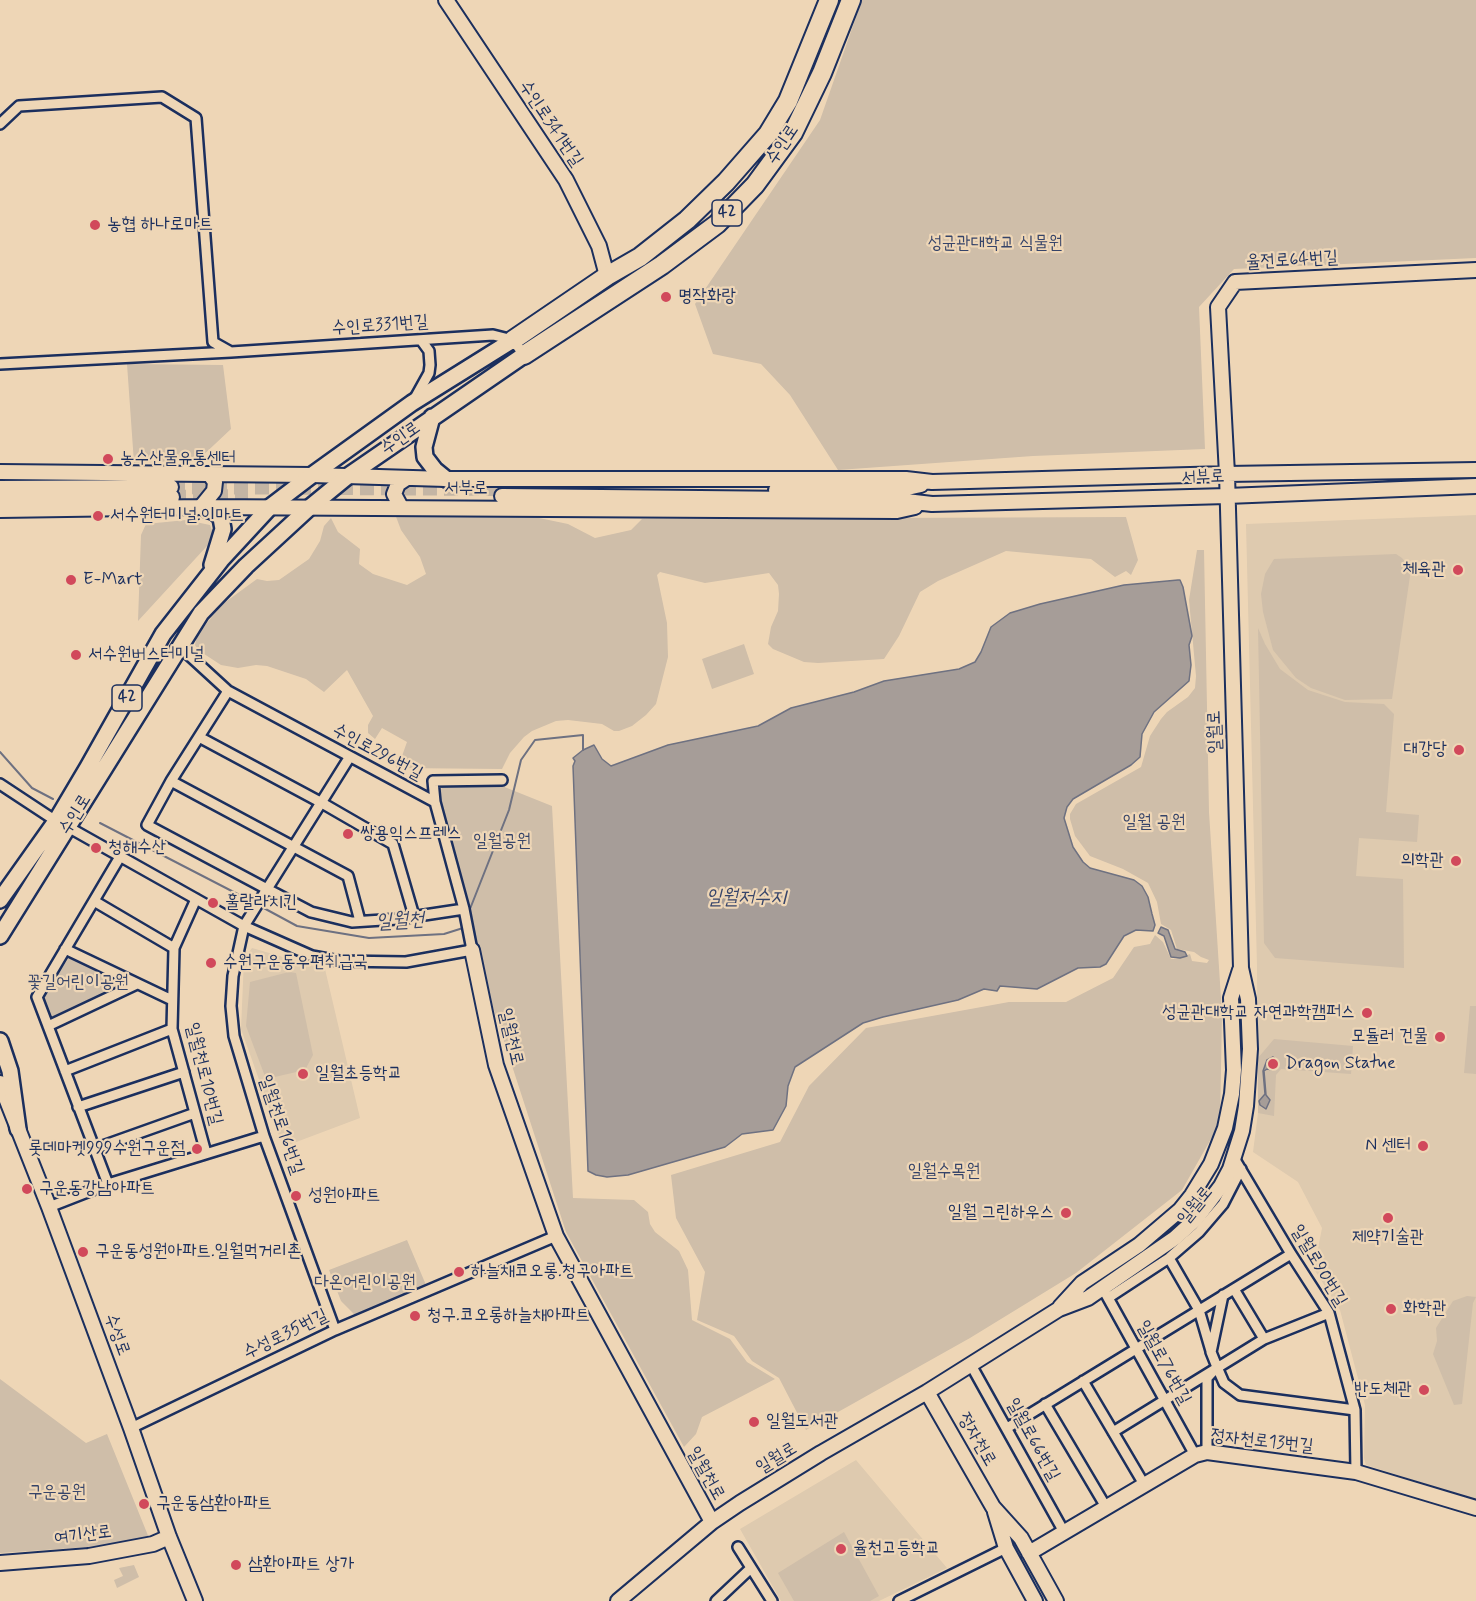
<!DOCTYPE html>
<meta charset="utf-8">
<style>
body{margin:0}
canvas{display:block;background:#eed6b6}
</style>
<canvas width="1476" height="1601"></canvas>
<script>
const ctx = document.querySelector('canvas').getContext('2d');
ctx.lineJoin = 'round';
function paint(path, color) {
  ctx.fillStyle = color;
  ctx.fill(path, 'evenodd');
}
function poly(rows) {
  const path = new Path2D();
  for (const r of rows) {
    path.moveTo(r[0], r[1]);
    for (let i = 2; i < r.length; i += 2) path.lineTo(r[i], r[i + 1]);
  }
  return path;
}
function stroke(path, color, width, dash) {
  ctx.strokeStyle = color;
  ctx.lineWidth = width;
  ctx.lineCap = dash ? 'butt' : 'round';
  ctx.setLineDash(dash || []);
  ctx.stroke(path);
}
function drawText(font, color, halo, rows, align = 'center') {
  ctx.font = font + ' Mynerve,"Poor Story",sans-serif';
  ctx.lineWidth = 4.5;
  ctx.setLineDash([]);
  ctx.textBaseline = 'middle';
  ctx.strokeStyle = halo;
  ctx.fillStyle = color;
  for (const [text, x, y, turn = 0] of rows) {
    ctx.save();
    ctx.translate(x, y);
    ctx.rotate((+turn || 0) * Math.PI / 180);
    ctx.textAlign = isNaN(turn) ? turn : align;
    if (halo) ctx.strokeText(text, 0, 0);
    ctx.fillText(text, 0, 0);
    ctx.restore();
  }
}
paint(poly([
 [1476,515,1476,1500,1366,1465,1364,1458,1365,1405,1340,1310,1314,1269,1322,1228,1298,1182,1253,1152,1258,1113,1257,967,1246,524],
 [252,948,325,969,360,1118,283,1147,241,1029,244,959],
 [856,1460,947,1568,879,1601,781,1601,740,1529]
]), '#decaaf');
paint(poly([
 [862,0,1476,0,1476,258,1234,269,1199,307,1205,449,1033,456,838,470,790,395,761,364,713,354,695,304,820,120],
 [127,364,223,365,231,429,198,460,134,463],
 [515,513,568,524,595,538,631,530,642,519,1126,517,1138,560,1131,575,1126,571,1115,577,1091,559,1006,551,938,581,920,592,899,636,884,659,818,663,804,662,773,649,768,644,771,627,778,611,779,594,778,585,769,573,705,583,660,572,657,575,667,623,668,657,656,704,646,715,632,726,619,731,614,731,602,724,568,720,556,721,532,731,524,737,510,753,502,769,397,768,395,765,405,762,402,756,407,742,382,728,375,739,368,733,368,725,373,716,347,670,324,692,306,679,267,666,256,665,238,668,221,665,198,650,195,645,197,636,220,606,257,579,267,581,279,580,309,559,320,541,324,526,331,518,338,532,360,549,359,564,373,574,407,585,426,574,420,557,401,530,395,514],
 [186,520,210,525,213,533,207,546,138,621,141,535,146,524],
 [1197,550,1204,550,1209,812,1222,1014,1220,1123,1182,1190,1076,1273,970,1338,806,1430,779,1378,752,1361,734,1336,697,1320,705,1272,676,1218,671,1175,780,1142,809,1086,866,1028,1009,1002,1066,1002,1113,978,1134,947,1150,944,1155,935,1163,942,1171,959,1176,959,1190,954,1192,961,1207,963,1209,960,1201,957,1194,952,1177,949,1171,930,1161,924,1157,902,1148,883,1123,869,1090,856,1075,836,1070,819,1070,814,1076,804,1141,767,1150,736,1161,719,1167,712,1188,697,1195,688,1196,676,1189,600],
 [1396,554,1402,558,1406,563,1409,569,1410,576,1392,699,1345,700,1311,688,1296,678,1273,650,1263,612,1261,594,1265,574,1274,559],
 [1258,628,1265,644,1280,669,1308,690,1345,702,1384,704,1394,714,1386,812,1419,815,1417,842,1359,838,1356,876,1403,879,1404,968,1275,958,1264,943],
 [744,644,754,674,712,689,702,659],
 [443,786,502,786,552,806,573,1198,634,1200,648,1212,650,1224,655,1232,679,1251,688,1270,692,1320,730,1339,747,1362,775,1379,702,1417,696,1434,684,1447,566,1232,477,958,439,793],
 [71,955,127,984,51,1019,42,997],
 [289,972,296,973,313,1055,305,1070,266,1079,246,1026,250,982],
 [1470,1006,1476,1006,1476,1074,1464,1073],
 [1274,1039,1353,1046,1351,1074,1281,1069,1276,1075,1274,1116,1258,1113,1258,1058],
 [407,1240,426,1285,355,1315,341,1301,329,1270],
 [1467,1296,1476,1297,1473,1303,1462,1404,1454,1405,1433,1354,1437,1341,1436,1328,1453,1301],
 [0,1379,86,1443,107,1434,149,1538,88,1547,0,1553],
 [844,1532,879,1596,870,1601,794,1601,778,1573],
 [134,1565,139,1577,117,1588,114,1580,123,1576,119,1568]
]), '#cfbea9');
const water = poly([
 [1178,580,1180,580,1183,587,1192,636,1189,645,1191,665,1189,681,1154,712,1142,734,1140,757,1131,765,1073,799,1067,807,1064,818,1073,847,1083,862,1090,868,1134,880,1142,886,1148,897,1152,914,1155,925,1153,931,1136,930,1124,936,1106,964,1100,967,1078,968,1037,989,1000,986,997,991,984,989,958,1000,883,1017,863,1023,795,1067,788,1086,786,1106,773,1130,742,1134,725,1147,628,1175,607,1177,596,1175,588,1171,573,766,575,761,573,758,583,750,594,745,602,759,611,766,668,745,758,726,791,708,854,692,884,681,959,669,975,662,981,652,991,627,1010,613,1040,604,1124,585,1178,580],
 [1161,927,1168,930,1175,949,1185,952,1187,956,1180,958,1171,957,1164,936,1158,933,1161,927],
 [1273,1057,1278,1062,1278,1067,1273,1070,1267,1069,1264,1071,1266,1095,1270,1100,1266,1109,1260,1105,1259,1101,1265,1094,1263,1071,1267,1060,1273,1057]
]);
paint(water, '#a69d98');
stroke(water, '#6e7181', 1.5);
stroke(poly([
 [0,752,32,788,53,799],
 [100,823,255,903],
 [260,906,297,926,369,938,444,934,463,928,464,925],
 [468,914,509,810,521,760,535,740,583,735,583,750]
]), '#6e7181', 2);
stroke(poly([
 [171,487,502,489],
 [172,497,248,496]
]), '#c4b5a4', 14, [14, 7]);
const street = poly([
 [0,124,19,106,162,97,196,118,213,342,229,351],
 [0,364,231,352,493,335,513,340,524,355],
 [414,400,429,373,430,365,429,351,421,340],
 [228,691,171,781,147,825,267,889,349,758],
 [199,737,322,803,393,844,414,916],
 [171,781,348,876,360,921],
 [0,784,56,821],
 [435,802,433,781,502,780],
 [68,827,244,926,312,956,339,961,406,962,472,950,464,909,435,802,228,691,180,647],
 [121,855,37,997,108,1184,264,1136],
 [196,899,174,948,172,1029,206,1153],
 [94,901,174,948],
 [65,949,172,1000],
 [48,1026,137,984],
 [65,1071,172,1029],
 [78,1107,184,1072],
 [94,1149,195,1113],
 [1234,1158,1291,1254,1329,1313,1355,1410,1356,1472],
 [49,1207,108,1184],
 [1169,1258,1199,1310,1211,1351],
 [1102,1287,1195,1455],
 [1234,1289,1264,1339],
 [1108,1298,1169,1258,1199,1232,1223,1204,1241,1169],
 [335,1330,264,1136,234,1036,231,1006,233,976,244,926,267,889,311,912,352,922,398,919,464,909],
 [971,1365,1064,1532],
 [1217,1367,1224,1383,1240,1395,1355,1410],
 [1083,1381,1145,1486],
 [1045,1404,1106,1507],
 [131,1428,335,1330,556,1236],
 [1007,1428,1291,1254],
 [1113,1432,1264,1339,1329,1313],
 [1207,1452,1207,1378,1217,1367,1211,1352,1223,1295],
 [738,1547,772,1601],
 [716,1601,751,1568],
 [899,1601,1006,1548]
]);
const secondary = poly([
 [446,0,566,180,599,246,607,276],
 [0,472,312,475,446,479,906,479,932,482,1227,474,1476,470],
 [0,488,171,487],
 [776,490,898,490,921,485],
 [502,496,897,500,932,504,1227,496,1476,486],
 [0,499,172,497],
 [201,507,214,491,215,482,210,475],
 [401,507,394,494,398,484,407,478],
 [0,510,201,507,897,511,915,507],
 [472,950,496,1065,556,1236,712,1522],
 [0,1083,49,1207,131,1428,169,1537,195,1601],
 [1060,1307,1082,1283,1139,1245,1180,1210,1192,1195,1211,1164,1225,1128,1232,1094,1234,1070,1231,998,1240,970],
 [927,1392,993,1507,1021,1538,1056,1601],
 [995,1512,1006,1548,1035,1601],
 [1029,1553,1195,1455,1207,1452,1356,1472,1476,1508],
 [0,1563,89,1556,153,1544,169,1537],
 [618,1601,712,1522,740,1503,821,1453,927,1392,1059,1309,1088,1298,1175,1238,1196,1219,1221,1186,1230,1169,1242,1131,1246,1106,1250,1049,1248,999,1241,968,1227,474,1218,307,1235,282,1476,270]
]);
const primary = poly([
 [432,417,424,447,425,457,435,470,446,479],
 [201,507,215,512,221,518,223,529,212,565],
 [0,900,56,821,88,767,163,634,221,560,270,507,312,475,412,403,513,340],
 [0,936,201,613,246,566,309,508,348,476,524,355],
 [0,1041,10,1071,18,1129]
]);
const highway = poly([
 [513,340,607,276,640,257,687,220,726,182,768,134,788,101,829,0],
 [524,355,662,265,717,224,755,185,793,133,822,73,851,0]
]);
stroke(street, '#1b2f5e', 14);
stroke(secondary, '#1b2f5e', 18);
stroke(primary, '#1b2f5e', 20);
stroke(highway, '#1b2f5e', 22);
stroke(street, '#eed6b6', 9);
stroke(secondary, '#eed6b6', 14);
stroke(primary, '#eed6b6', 15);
stroke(highway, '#eed6b6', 18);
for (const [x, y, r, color] of [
 [95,225,6,"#d1495b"],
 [666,297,6,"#d1495b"],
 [108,459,6,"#d1495b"],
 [98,516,6,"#d1495b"],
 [1458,570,6,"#d1495b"],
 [71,580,6,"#d1495b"],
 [76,655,6,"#d1495b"],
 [1459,750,6,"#d1495b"],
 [348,834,6,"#d1495b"],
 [96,848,6,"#d1495b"],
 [1456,861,6,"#d1495b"],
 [213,903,6,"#d1495b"],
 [211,963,6,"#d1495b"],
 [1367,1013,6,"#d1495b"],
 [1440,1037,6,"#d1495b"],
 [1273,1064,6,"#d1495b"],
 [303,1074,6,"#d1495b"],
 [1423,1146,6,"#d1495b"],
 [197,1149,6,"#d1495b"],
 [27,1189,6,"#d1495b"],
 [296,1196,6,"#d1495b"],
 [1066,1213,6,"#d1495b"],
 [1388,1218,6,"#d1495b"],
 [83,1252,6,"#d1495b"],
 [459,1272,6,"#d1495b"],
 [1391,1309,6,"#d1495b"],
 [415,1316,6,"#d1495b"],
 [1424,1390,6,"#d1495b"],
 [754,1422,6,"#d1495b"],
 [144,1504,6,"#d1495b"],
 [841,1549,6,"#d1495b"],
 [236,1565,6,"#d1495b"]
]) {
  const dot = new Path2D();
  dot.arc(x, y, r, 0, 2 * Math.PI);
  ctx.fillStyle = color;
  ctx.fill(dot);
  stroke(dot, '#eed6b6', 2);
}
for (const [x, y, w] of [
 [727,213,30],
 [127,698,30]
]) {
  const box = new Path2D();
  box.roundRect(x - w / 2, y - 13, w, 26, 4.5);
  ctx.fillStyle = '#eed6b6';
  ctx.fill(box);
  stroke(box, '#1b2f5e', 1.5);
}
drawText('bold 16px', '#1b2f5e', null, [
 ["42",727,213],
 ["42",127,698]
]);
drawText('18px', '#1b2f5e', '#eed6b6', [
 ["수인로341번길",550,124,56],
 ["수인로",783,145,-56],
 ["율전로64번길",1292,261,-3],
 ["수인로331번길",380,326,-4],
 ["수인로",401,439,-35],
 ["서부로",1203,478,-2],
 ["서부로",466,489],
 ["일월로",1216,732,-92],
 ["수인로296번길",377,753,28],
 ["수인로",76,815,-58],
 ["일월천로",510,1037,77],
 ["일월천로10번길",203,1074,76],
 ["일월천로16번길",280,1125,71],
 ["일월로",1196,1206,-51],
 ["일월로90번길",1318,1266,59],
 ["수성로",116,1335,70],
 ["수성로35번길",286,1335,-26],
 ["일월로76번길",1163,1363,61],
 ["정자천로",976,1440,60],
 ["일월로66번길",1032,1440,61],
 ["정자천로13번길",1262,1442,6],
 ["일월로",777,1459,-31],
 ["일월천로",705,1474,61],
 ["여기산로",83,1536,-7]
]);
drawText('18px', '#1b2f5e', '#eed6b6', [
 ["농협 하나로마트",107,225],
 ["명작화랑",678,297],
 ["농수산물유통센터",120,459],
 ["서수원터미널.이마트",110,516],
 ["체육관",1446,570,"right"],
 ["E-Mart",83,580],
 ["서수원버스터미널",88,655],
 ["대강당",1447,750,"right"],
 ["쌍용익스프레스",360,834],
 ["청해수산",108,848],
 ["의학관",1444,861,"right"],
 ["훌랄라치킨",225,903],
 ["수원구운동우편취급국",223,963],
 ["성균관대학교 자연과학캠퍼스",1355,1013,"right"],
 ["모듈러 건물",1428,1037,"right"],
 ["Dragon Statue",1285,1064],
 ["일월초등학교",315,1074],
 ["N 센터",1411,1146,"right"],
 ["롯데마켓999수원구운점",185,1149,"right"],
 ["구운동강남아파트",39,1189],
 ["성원아파트",308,1196],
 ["일월 그린하우스",1054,1213,"right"],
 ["제약기술관",1388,1238,"center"],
 ["구운동성원아파트.일월먹거리촌",95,1252],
 ["하늘채코오롱.청구아파트",471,1272],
 ["화학관",1403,1309],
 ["청구.코오롱하늘채아파트",427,1316],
 ["반도체관",1412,1390,"right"],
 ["일월도서관",766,1422],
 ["구운동삼환아파트",156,1504],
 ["율천고등학교",853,1549],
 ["삼환아파트 상가",248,1565]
], 'left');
drawText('18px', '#364469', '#eed6b6', [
 ["성균관대학교 식물원",995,244],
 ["일월 공원",1154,823],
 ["일월공원",502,842],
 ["꽃길어린이공원",78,983],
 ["일월수목원",944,1172],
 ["다온어린이공원",365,1283],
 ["구운공원",57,1493]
]);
drawText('italic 20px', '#37456a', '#eed6b6', [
 ["일월저수지",746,899],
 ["일월천",400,922,-3]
]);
</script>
